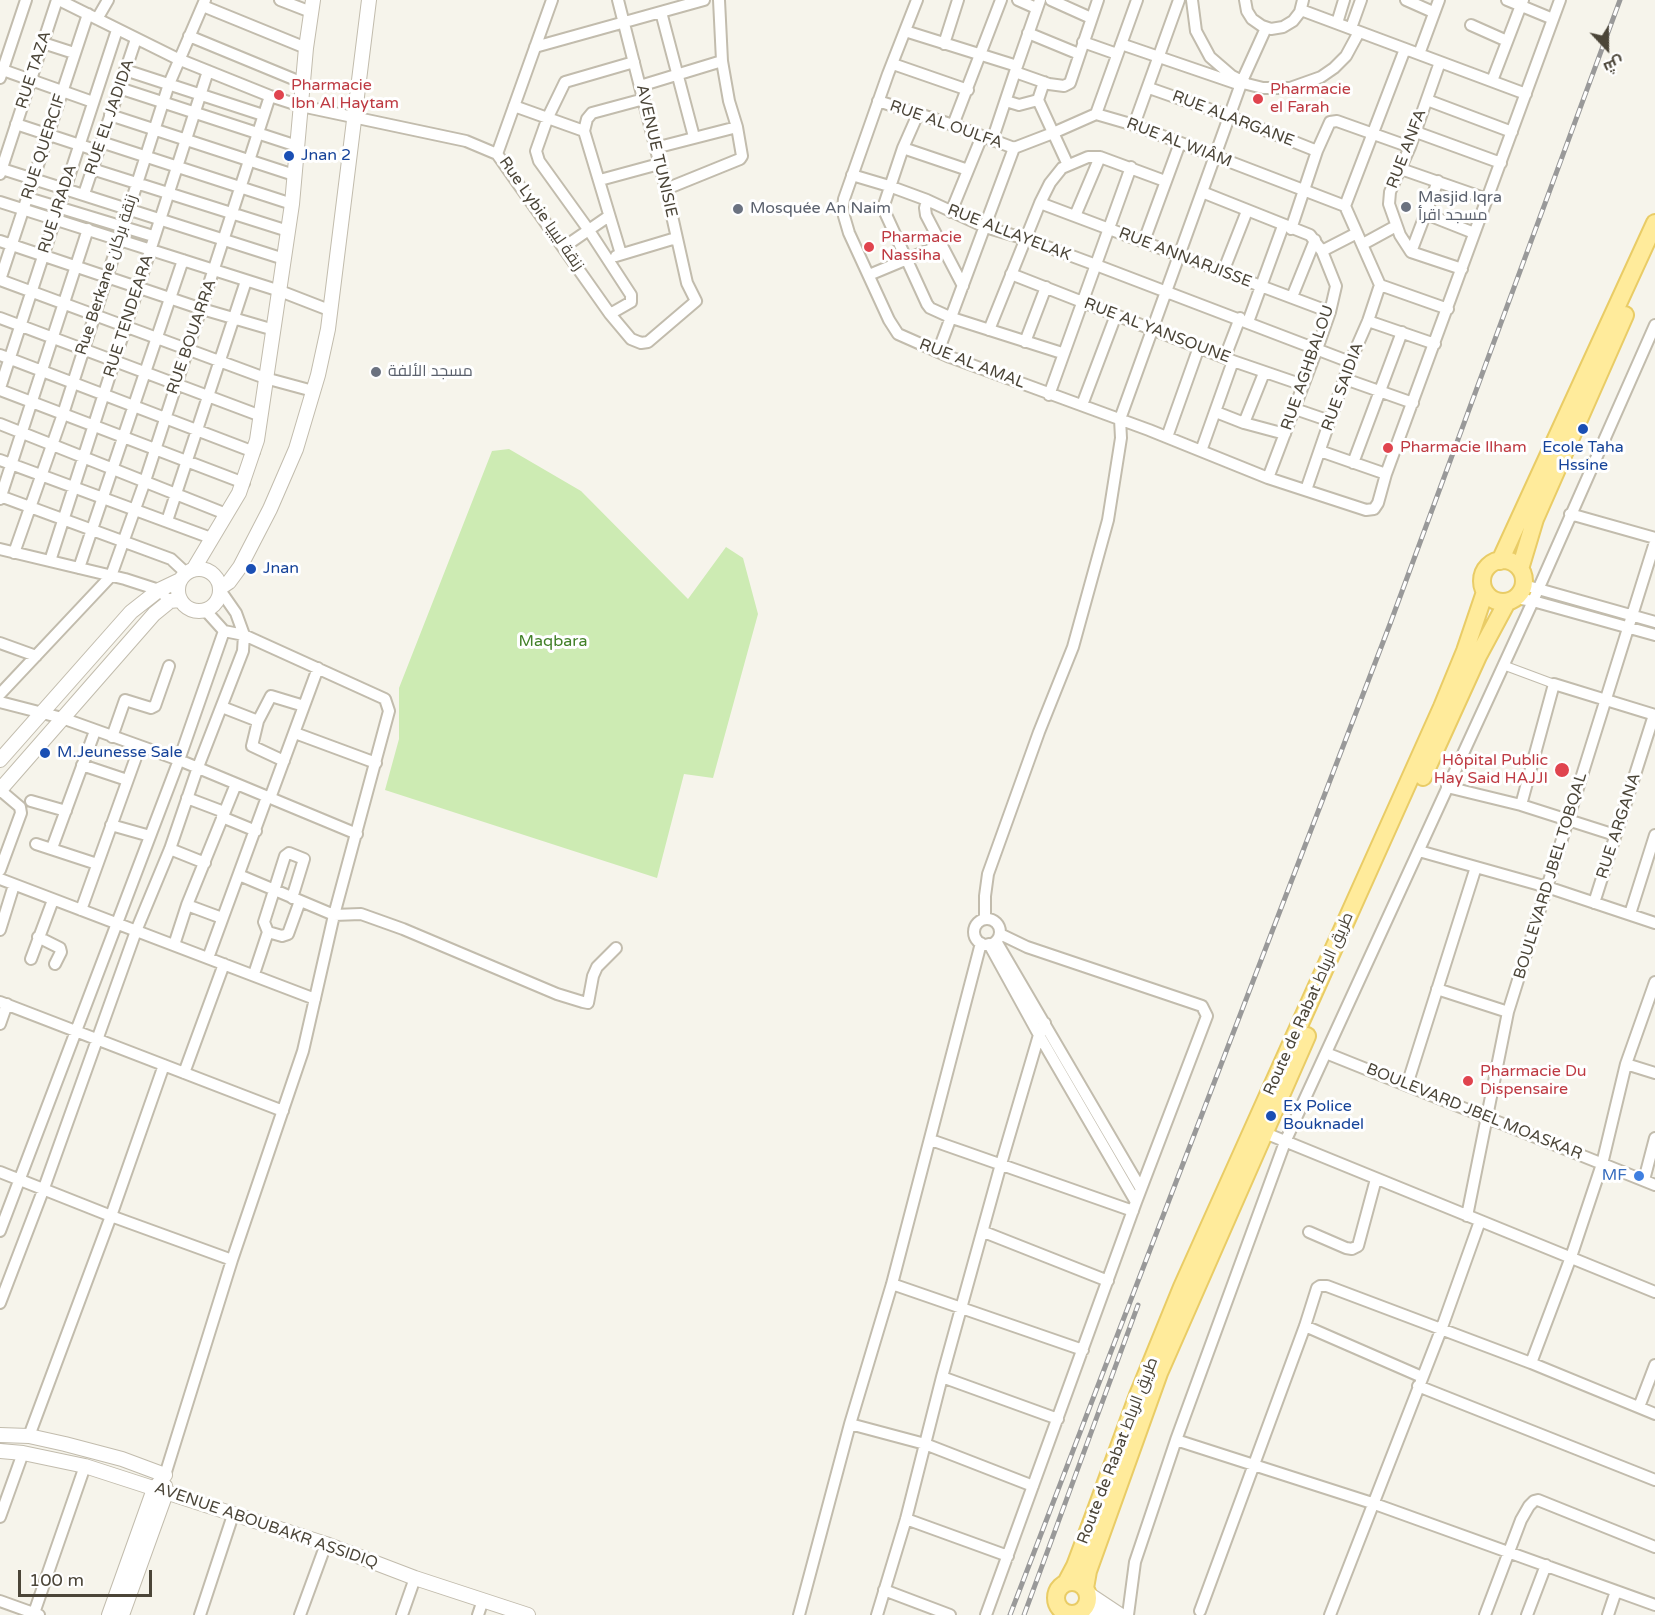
<!DOCTYPE html>
<meta charset="utf-8">
<style>
body{margin:0}
#map{position:relative;width:1655px;height:1615px;overflow:hidden;background:#f6f4eb;font-family:"Varela Round",Cairo,sans-serif}
canvas{display:block}
.north{position:absolute;left:1577px;top:18px;width:60px;height:60px;-webkit-text-stroke:4px #fff;paint-order:stroke;rotate:158deg;font-size:16px;font-weight:700;line-height:24px;text-align:center;color:#4b4538}
.north::after{content:'';display:block;margin:auto;width:21px;height:27px;background:#4b4538;clip-path:polygon(50% 0,100% 100%,50% 72%,0 100%)}
.scale{position:absolute;left:18px;top:1570px;width:134px;height:27px;box-sizing:border-box;border:3px solid #4b4538;border-top:0;padding-left:8px;font-size:18px;line-height:21px;white-space:nowrap;color:#4b4538;-webkit-text-stroke:4px #fff;paint-order:stroke}
</style>
<div id="map">
<canvas width="1655" height="1615"></canvas>
<div class="north">ش</div>
<div class="scale">100 m</div>
</div>
<script>
const ctx = document.querySelector('canvas').getContext('2d');
ctx.lineJoin = 'round';
function paint(path, color) {
  ctx.fillStyle = color;
  ctx.fill(path, 'evenodd');
}
function poly(rows) {
  const path = new Path2D();
  for (const r of rows) {
    if (r.length === 3) {
      path.moveTo(r[0] + r[2], r[1]);
      path.arc(r[0], r[1], r[2], 0, 2 * Math.PI);
      continue;
    }
    path.moveTo(r[0], r[1]);
    for (let i = 2; i < r.length; i += 2) path.lineTo(r[i], r[i + 1]);
  }
  return path;
}
function stroke(path, color, width, dash) {
  ctx.strokeStyle = color;
  ctx.lineWidth = width;
  ctx.lineCap = dash ? 'butt' : 'round';
  ctx.setLineDash(dash || []);
  ctx.stroke(path);
}
function drawText(font, color, halo, rows, align = 'center') {
  ctx.font = font + ' "Varela Round",Cairo,sans-serif';
  ctx.lineWidth = 6;
  ctx.setLineDash([]);
  ctx.textBaseline = 'middle';
  ctx.strokeStyle = halo;
  ctx.fillStyle = color;
  for (const [text, x, y, turn = 0] of rows) {
    ctx.save();
    ctx.translate(x, y);
    ctx.rotate((+turn || 0) * Math.PI / 180);
    ctx.textAlign = isNaN(turn) ? turn : align;
    if (halo) ctx.strokeText(text, 0, 0);
    ctx.fillText(text, 0, 0);
    ctx.restore();
  }
}
paint(poly([
 [509,449,581,491,688,599,726,547,743,558,758,614,713,778,684,774,657,878,385,790,399,739,399,688,492,451]
]), '#cdebb3');
const pedestrian = poly([
 [1503,665,1554,684]
]);
const minor = poly([
 [59,0,178,59,270,96,301,106,466,141,497,154],
 [280,0,311,12],
 [552,0,497,154,610,314,631,339,641,343,648,342,696,301,687,283,666,189,618,0],
 [917,0,888,74,844,199,843,207,844,216,849,233,889,320,898,334,950,357,1149,430,1268,478,1366,510,1374,509,1378,503,1386,474,1560,0],
 [1018,0,1036,8],
 [1051,0,1091,18],
 [1192,0,1196,31,1210,57,1232,76,1247,84,1263,88,1290,88,1321,77,1334,68,1346,56,1359,32],
 [1245,0,1247,11,1252,19,1262,26,1271,29,1283,27,1293,21,1300,12,1303,0],
 [1406,0,1433,12],
 [1507,0,1553,19],
 [203,6,306,48],
 [1301,10,1526,94],
 [661,12,694,137],
 [88,14,0,280,265,378,313,391],
 [97,19,108,0],
 [1337,23,1344,0],
 [1471,25,1507,41],
 [1351,28,1361,0],
 [905,31,1017,66,1015,72,1049,84,1064,86,1070,83,1098,0],
 [1028,33,1079,54],
 [189,36,303,83],
 [1083,42,1117,54],
 [43,43,74,53],
 [944,44,958,0],
 [1121,44,1235,83],
 [535,47,704,0],
 [1405,49,1345,206,1380,285,1448,309],
 [1419,54,1439,0],
 [1440,62,1410,147,1390,192,1389,204,1400,235,1411,252,1462,269],
 [893,64,968,90],
 [1017,66,1040,0],
 [0,69,93,102],
 [125,70,263,115],
 [0,78,26,0],
 [1492,81,1523,0],
 [1044,82,1038,100,1068,165],
 [640,86,722,61],
 [119,88,297,146],
 [1149,88,1229,116,1317,151],
 [1427,100,1512,132],
 [878,101,953,125,1014,148],
 [1006,101,1019,105,1038,100],
 [514,106,584,131],
 [918,114,903,148,883,208,927,304,930,308,952,318,1062,353],
 [1096,114,1137,0],
 [110,115,294,175],
 [16,124,98,151],
 [953,125,1001,0],
 [1134,125,1179,0],
 [1416,132,1501,163],
 [992,141,1015,72],
 [101,142,292,204],
 [655,148,737,127],
 [903,148,968,170],
 [1014,148,1053,133,1096,114,1134,125,1345,206],
 [2,169,284,259],
 [92,169,288,231],
 [1401,169,1487,199],
 [0,174,57,0],
 [852,175,889,186,927,200,985,227,1026,239,1096,265,1350,362],
 [600,180,659,164],
 [666,189,740,159,742,156,737,127,729,101,722,61,719,0],
 [1202,192,1310,235,1322,251,1336,286,1330,312,1317,349,1268,478],
 [84,194,136,39],
 [28,198,153,236],
 [927,200,925,208,926,215,963,286],
 [0,202,280,291,329,310],
 [1040,203,1330,312],
 [951,212,982,136],
 [1426,214,1474,233],
 [1075,216,1100,157],
 [1291,229,1317,151,1330,122,1337,121,1410,147],
 [0,241,202,309,274,330],
 [1144,241,1180,143],
 [1363,244,1396,226],
 [564,247,609,216],
 [1322,251,1357,233],
 [1411,252,1438,181],
 [621,254,584,131,587,119,592,113,644,99],
 [616,256,676,238],
 [1223,272,1247,211],
 [1011,274,1233,361,1303,385],
 [869,275,941,245],
 [1292,297,1315,240],
 [610,314,631,302,631,295,588,229,539,161,536,151,548,117,565,82,634,62],
 [0,318,261,416],
 [1368,321,1435,344],
 [1248,322,1283,226],
 [989,330,1040,203,1050,183,1062,168,1088,157,1100,157,1165,181],
 [1025,342,1046,287],
 [938,352,1014,148],
 [0,355,254,452],
 [1225,357,1240,318],
 [1345,379,1413,403],
 [0,388,117,30],
 [0,390,244,483],
 [1049,395,1131,167],
 [1082,405,1116,315],
 [1295,409,1330,421],
 [1216,412,1244,423,1285,434],
 [1244,423,1264,373],
 [0,424,226,514],
 [1167,437,1199,347],
 [1201,451,1233,361],
 [1320,451,1386,474],
 [0,460,211,538],
 [1353,463,1402,332],
 [1306,490,1350,362,1368,321,1380,285],
 [0,496,171,559,186,573],
 [0,499,88,229],
 [1570,514,1655,538],
 [167,521,246,281],
 [0,549,125,579,159,590,164,595],
 [14,553,63,414,169,84,205,0],
 [50,561,208,71],
 [79,568,183,260],
 [1524,585,1655,622],
 [1516,598,1533,601,1655,635],
 [0,643,36,656],
 [0,694,111,576,145,481,270,96],
 [0,702,62,718,179,760,357,834],
 [222,707,258,721,252,746,284,761],
 [258,721,271,696,304,706],
 [295,733,376,763],
 [112,737,125,700,151,708,155,706,169,666],
 [82,765,127,780],
 [1447,787,1521,805,1615,835],
 [0,790,20,807,21,813,0,870],
 [187,798,224,812],
 [270,798,318,668],
 [31,801,66,811],
 [1521,805,1554,684,1655,715],
 [222,817,256,831],
 [111,825,150,836],
 [36,844,97,864],
 [52,848,95,731],
 [170,849,205,863],
 [1419,851,1547,887,1655,923],
 [239,875,334,915,361,914,403,929,557,994,583,1002,588,1003,593,976,597,967,616,948],
 [0,879,315,999],
 [1594,903,1654,715],
 [187,905,222,918],
 [81,910,140,746],
 [1630,914,1655,835],
 [985,919,985,896,988,874,1039,732,1073,647,1108,520,1121,438,1120,419,1242,81,1266,28],
 [987,932,13],
 [0,930,14,885],
 [268,932,264,922,285,856,289,853,304,859,292,898],
 [38,937,60,948,61,952,55,964],
 [996,941,1141,1189],
 [989,944,1039,1035,1136,1202],
 [174,945,187,905,236,784],
 [208,958,267,797],
 [31,959,53,900],
 [254,974,268,932,282,936,288,934,300,901],
 [1437,989,1508,1012],
 [0,1002,283,1111],
 [0,1024,7,1004],
 [1326,1053,1655,1185],
 [1626,1064,1655,1073],
 [184,1073,224,964],
 [1407,1085,1476,867],
 [1265,1133,1655,1292],
 [931,1140,1133,1211],
 [0,1172,111,1216,232,1260],
 [1644,1180,1655,1138],
 [1467,1216,1508,1012,1655,542],
 [0,1231,179,760,224,631],
 [984,1232,1108,1281],
 [1309,1232,1346,1248,1352,1249,1358,1246,1376,1179],
 [892,1284,1083,1350],
 [0,1303,44,1188,136,931,170,849,198,767,243,651,244,635,236,613,220,590],
 [1305,1326,1422,1377],
 [1531,1363,1571,1257,1602,1164,1626,1064,1655,982],
 [942,1377,1058,1419],
 [1418,1386,1655,1480],
 [1639,1407,1655,1365],
 [850,1424,925,1444,1033,1486],
 [29,1436,111,1216,164,1065],
 [1176,1440,1372,1503,1655,1605],
 [165,1475,232,1260,303,1051,334,915,389,711,385,699,244,635,224,631,206,611],
 [0,1517,23,1453],
 [906,1519,1008,1556],
 [884,1590,950,1615],
 [0,1601,39,1615],
 [1200,1611,1305,1326,1317,1288,1320,1286,1327,1286,1531,1363,1655,1414],
 [34,1613,85,1466],
 [200,1615,233,1515],
 [300,1615,326,1544],
 [402,1615,415,1578],
 [478,1615,483,1600],
 [799,1615,850,1424,892,1284,981,943],
 [877,1615,906,1519,942,1377,1001,1164,1039,1035,1045,1023],
 [986,1615,1136,1202,1207,1016,1202,1006,1027,947,1000,934],
 [1128,1615,1135,1562,1176,1440,1285,1142,1533,601,1655,325],
 [1330,1615,1441,1330,1480,1221],
 [1485,1615,1521,1520,1529,1506,1534,1501,1538,1500,1655,1547],
 [1527,1615,1546,1565],
 [1608,1615,1616,1591]
]);
const tertiary = poly([
 [199,590,21],
 [193,570,239,493,257,440,292,204,306,48,313,0],
 [220,588,229,582,240,567,270,509,296,449,318,375,328,329,369,0],
 [0,760,131,612,159,590,180,580],
 [0,790,154,614,170,601,179,600],
 [0,1435,29,1436,65,1444,122,1459,165,1475],
 [0,1451,23,1453,85,1466,326,1544,415,1578,528,1615],
 [1087,1593,1120,1615],
 [1081,1611,1112,1615],
 [109,1615,154,1489,160,1482],
 [122,1615,166,1493,165,1486]
]);
const primary = poly([
 [1503,581,21],
 [1500,561,1655,223],
 [1520,569,1535,519,1625,315],
 [1423,777,1478,656,1507,602],
 [1072,1598,16],
 [1066,1583,1075,1566,1093,1518,1138,1395,1182,1287,1442,707,1465,651,1485,592],
 [1085,1588,1088,1571,1159,1373,1307,1036]
]);
stroke(pedestrian, '#c2bcad', 10);
stroke(minor, '#c2bcad', 14);
stroke(tertiary, '#c2bcad', 16);
stroke(primary, '#e9cc66', 20);
stroke(pedestrian, '#fff', 8);
stroke(minor, '#fff', 10);
stroke(tertiary, '#fff', 14);
stroke(primary, '#ffeb9b', 16);
const rail = poly([
 [1010,1615,1390,624,1620,0],
 [1024,1615,1138,1305]
]);
stroke(rail, '#999', 5);
stroke(rail, '#fff', 3, [9]);
for (const [x, y, r, color] of [
 [279,95,6,"#e0444e"],
 [1258,99,6,"#e0444e"],
 [289,156,6,"#1a4fb4"],
 [1406,207,6,"#6b7280"],
 [738,209,6,"#6b7280"],
 [869,247,6,"#e0444e"],
 [376,372,6,"#6b7280"],
 [1583,429,6,"#1a4fb4"],
 [1388,448,6,"#e0444e"],
 [251,569,6,"#1a4fb4"],
 [45,753,6,"#1a4fb4"],
 [1562,770,8,"#e0444e"],
 [1468,1081,6,"#e0444e"],
 [1271,1116,6,"#1a4fb4"],
 [1639,1176,6,"#3f7fe0"]
]) {
  const dot = new Path2D();
  dot.arc(x, y, r, 0, 2 * Math.PI);
  ctx.fillStyle = color;
  ctx.fill(dot);
  stroke(dot, '#fff', 2);
}
drawText('16px', '#4b4538', '#fff', [
 ["RUE TAZA",34,70,-72],
 ["RUE EL JADIDA",110,117,-71],
 ["RUE ALARGANE",1233,119,21],
 ["RUE AL OULFA",946,125,19],
 ["RUE AL WIÂM",1179,143,21],
 ["RUE QUERCIF",44,147,-72],
 ["RUE ANFA",1407,149,-69],
 ["AVENUE TUNISIE",656,151,77],
 ["RUE JRADA",58,209,-72],
 ["Rue Lybie زنقة ليبيا",541,214,55],
 ["RUE ALLAYELAK",1009,233,21],
 ["RUE ANNARJISSE",1185,258,21],
 ["Rue Berkane زنقة بركان",107,275,-72],
 ["RUE TENDEARA",129,316,-72],
 ["RUE AL YANSOUNE",1157,331,21],
 ["RUE BOUARRA",192,337,-71],
 ["RUE AL AMAL",972,364,21],
 ["RUE AGHBALOU",1308,368,-71],
 ["RUE SAIDIA",1343,387,-70],
 ["RUE ARGANA",1619,826,-72],
 ["BOULEVARD JBEL TOBQAL",1551,876,-73],
 ["Route de Rabat طريق الرباط",1309,1004,-66],
 ["BOULEVARD JBEL MOASKAR",1474,1112,22],
 ["Route de Rabat طريق الرباط",1118,1451,-69],
 ["AVENUE ABOUBAKR ASSIDIQ",266,1526,19]
]);
drawText('16px', '#be3a42', '#fff', [
 ["Pharmacie",291,86],
 ["Ibn Al Haytam",291,104],
 ["Pharmacie",1270,90],
 ["el Farah",1270,108],
 ["Pharmacie",881,238],
 ["Nassiha",881,256],
 ["Pharmacie Ilham",1400,448],
 ["Hôpital Public",1548,761,"right"],
 ["Hay Said HAJJI",1548,779,"right"],
 ["Pharmacie Du",1480,1072],
 ["Dispensaire",1480,1090]
], 'left');
drawText('16px', '#164399', '#fff', [
 ["Jnan 2",301,156],
 ["Ecole Taha",1583,448,"center"],
 ["Hssine",1583,466,"center"],
 ["Jnan",263,569],
 ["M.Jeunesse Sale",57,753],
 ["Ex Police",1283,1107],
 ["Bouknadel",1283,1125]
], 'left');
drawText('16px', '#5b616d', '#fff', [
 ["Masjid Iqra",1418,198],
 ["مسجد اقرأ",1418,216],
 ["Mosquée An Naim",750,209],
 ["مسجد الألفة",388,372]
], 'left');
drawText('16px', '#428028', '#fff', [
 ["Maqbara",553,642]
]);
drawText('16px', '#366cbe', '#fff', [
 ["MF",1627,1176]
], 'right');
</script>
